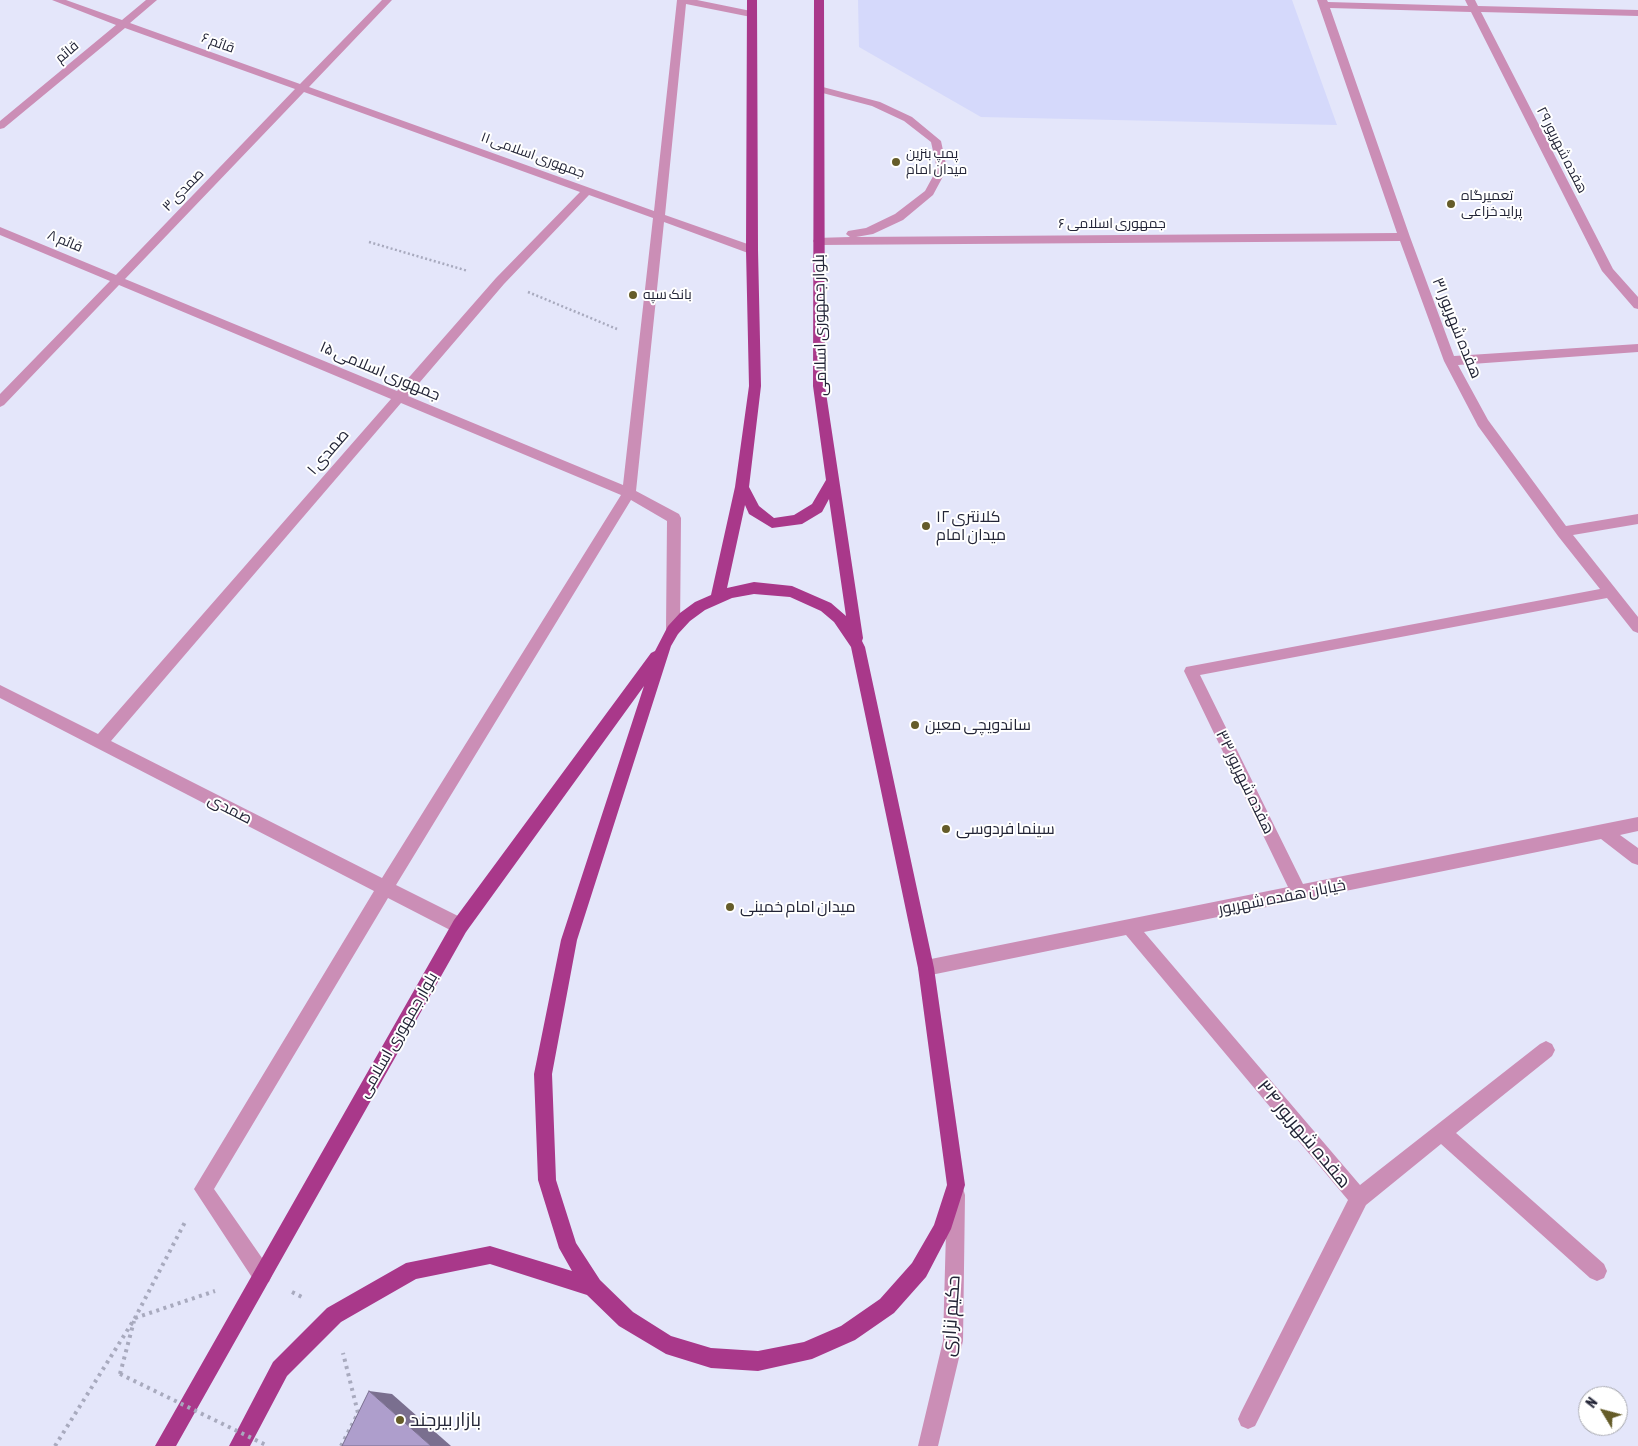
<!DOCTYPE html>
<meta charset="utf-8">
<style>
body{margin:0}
#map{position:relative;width:1638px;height:1446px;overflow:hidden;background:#e4e6fa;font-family:"Asap Condensed",sans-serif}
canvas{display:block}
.north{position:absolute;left:1578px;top:1386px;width:50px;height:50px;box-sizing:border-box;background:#fff;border:1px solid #a7a8af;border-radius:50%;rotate:307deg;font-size:14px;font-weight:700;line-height:20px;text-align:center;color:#232537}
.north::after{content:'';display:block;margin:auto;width:18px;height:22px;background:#655c29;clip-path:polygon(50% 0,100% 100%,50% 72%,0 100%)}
</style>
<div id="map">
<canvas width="1638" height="1446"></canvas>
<div class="north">N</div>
</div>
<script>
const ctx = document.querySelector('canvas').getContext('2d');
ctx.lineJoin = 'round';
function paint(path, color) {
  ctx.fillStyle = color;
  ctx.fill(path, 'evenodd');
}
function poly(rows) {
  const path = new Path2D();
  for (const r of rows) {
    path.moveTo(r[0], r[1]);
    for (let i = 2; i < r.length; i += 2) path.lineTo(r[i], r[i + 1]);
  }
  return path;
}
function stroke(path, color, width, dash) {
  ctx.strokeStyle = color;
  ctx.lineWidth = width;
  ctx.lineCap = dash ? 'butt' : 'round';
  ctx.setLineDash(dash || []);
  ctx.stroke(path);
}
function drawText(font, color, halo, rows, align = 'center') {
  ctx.font = font + ' "Asap Condensed",Cairo,sans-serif';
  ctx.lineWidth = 4;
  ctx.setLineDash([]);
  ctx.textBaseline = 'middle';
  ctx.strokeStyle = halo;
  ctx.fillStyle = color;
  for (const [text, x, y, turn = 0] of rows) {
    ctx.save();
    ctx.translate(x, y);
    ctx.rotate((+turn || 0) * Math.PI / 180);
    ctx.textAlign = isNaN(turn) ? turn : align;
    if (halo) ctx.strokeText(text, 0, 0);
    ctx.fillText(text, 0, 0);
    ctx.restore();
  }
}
paint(poly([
 [858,0,1292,0,1337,125,981,117,859,47]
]), '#d5d9fb');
stroke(poly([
 [369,242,468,271],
 [528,292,617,329]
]), '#a8aabe', 2.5, [2, 2.5]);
stroke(poly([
 [292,1292,304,1298],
 [135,1318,215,1291],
 [120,1374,134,1321],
 [55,1446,135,1318,185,1222],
 [341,1446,358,1413,343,1353]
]), '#a8aabe', 4, [3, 4.5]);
paint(poly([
 [52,0,66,0,122,20,146,0,157,0,130,23,300,84,382,0,392,0,309,87,654,211,677,0,697,0,751,11,756,14,751,17,686,4,665,215,756,247,758,250,752,254,748,253,664,222,636,491,679,514,681,518,680,630,678,634,673,636,668,634,666,630,667,521,631,500,396,885,466,920,468,926,466,932,460,934,454,932,388,898,214,1189,269,1268,272,1275,269,1282,262,1285,255,1282,194,1189,374,891,0,698,0,685,98,734,391,399,119,285,4,405,0,407,0,394,110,281,0,235,0,227,116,275,295,89,125,28,4,128,0,129,0,121,116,25,52,0],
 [304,92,580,192,496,278,397,391,125,279,304,92],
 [589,195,653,218,623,485,408,396,504,284,589,195],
 [401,403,621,495,382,878,111,741,401,403],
 [1317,0,1327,0,1328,2,1468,6,1465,0,1475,0,1478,6,1638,10,1638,16,1481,12,1613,269,1638,297,1638,309,1634,308,1602,271,1471,12,1330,8,1410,237,1454,356,1638,344,1638,352,1458,365,1488,420,1566,526,1638,514,1638,524,1573,535,1638,617,1638,633,1633,631,1607,598,1200,675,1303,884,1638,817,1638,831,1620,835,1638,848,1638,865,1632,863,1601,839,1144,932,1360,1185,1540,1044,1546,1041,1552,1044,1555,1050,1552,1056,1456,1133,1604,1264,1607,1271,1604,1278,1597,1281,1590,1278,1441,1144,1366,1205,1255,1426,1248,1429,1241,1426,1238,1419,1241,1412,1348,1200,1126,935,926,976,920,974,918,968,920,962,926,960,1288,887,1184,671,1186,667,1600,589,1558,536,1478,426,1444,361,1400,241,819,245,815,244,813,241,815,238,850,237,846,234,848,231,866,228,895,214,925,191,937,169,931,142,904,121,872,106,815,91,814,89,819,86,880,102,912,117,941,141,947,169,933,195,903,220,873,234,856,237,1397,233,1317,0],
 [956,1186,963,1188,965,1195,963,1341,938,1446,918,1446,943,1341,947,1195,949,1188,956,1186]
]), '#cb8eb6');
paint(poly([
 [747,0,757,0,758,250,761,386,749,487,759,506,774,518,794,515,812,504,826,480,813,386,814,0,824,0,825,386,863,638,862,641,865,647,934,968,965,1185,951,1229,926,1277,894,1313,855,1340,812,1359,758,1371,711,1368,666,1354,619,1326,587,1295,490,1264,416,1279,341,1322,287,1376,250,1446,229,1446,273,1362,327,1308,406,1263,490,1246,572,1271,559,1248,538,1180,534,1074,561,940,644,686,466,932,176,1446,155,1446,454,920,651,653,655,651,668,626,680,613,695,602,711,595,735,487,749,386,746,250,747,0],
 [829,499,846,616,831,603,792,586,754,582,727,588,745,505,749,514,772,528,802,524,822,512,829,499],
 [754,594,790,597,821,611,834,622,851,647,918,968,947,1185,934,1225,912,1263,880,1299,841,1326,804,1342,758,1351,711,1348,671,1336,633,1312,600,1280,576,1243,556,1180,552,1074,577,940,671,646,678,634,690,621,705,610,732,598,754,594]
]), '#a9388a');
stroke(poly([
 [120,1374,268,1446]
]), '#a8aabe', 4, [3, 4.5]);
paint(poly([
 [369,1391,392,1394,451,1446,431,1446]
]), '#7a6f8f');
const building = poly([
 [369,1391,431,1446,342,1446,369,1391]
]);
paint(building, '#ae9ecc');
stroke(building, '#7a6f8f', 1);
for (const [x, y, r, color] of [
 [896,162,5,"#655c29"],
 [1451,204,5,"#655c29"],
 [633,295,5,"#655c29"],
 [926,526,5,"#655c29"],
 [915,725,5,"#655c29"],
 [946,829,5,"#655c29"],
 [730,907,5,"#655c29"],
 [400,1420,5,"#655c29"]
]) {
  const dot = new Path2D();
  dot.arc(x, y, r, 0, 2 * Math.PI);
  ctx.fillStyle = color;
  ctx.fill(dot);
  stroke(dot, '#fff', 2);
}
drawText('14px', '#232537', '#fff', [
 ["قائم ۶",218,43,20],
 ["قائم",67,52,-40],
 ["هفده شهریور ۲۹",1562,150,63],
 ["جمهوری اسلامی ۱۱",533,155,20],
 ["صمدی ۳",183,190,-46],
 ["جمهوری اسلامی ۶",1112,224],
 ["قائم ۸",65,241,23]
]);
drawText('14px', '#232537', '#fff', [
 ["پمپ بنزین",906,154],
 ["میدان امام",906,170],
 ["تعمیرگاه",1461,196],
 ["پراید خزاعی",1461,212],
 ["بانک سپه",643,295]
], 'left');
drawText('16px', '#232537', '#fff', [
 ["بلوار جمهوری اسلامی",820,325,-91],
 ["هفده شهریور ۳۱",1457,328,68],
 ["جمهوری اسلامی ۱۵",380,371,23],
 ["صمدی ۱",328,452,-49],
 ["هفده شهریور ۳۳",1245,782,64],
 ["صمدی",230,809,27],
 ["خیابان هفده شهریور",1282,897,-11],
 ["بلوار جمهوری اسلامی",398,1035,-60]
]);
drawText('16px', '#232537', '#fff', [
 ["کلانتری ۱۲",936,517],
 ["میدان امام",936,535],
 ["ساندویچی معین",925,725],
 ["سینما فردوسی",956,829],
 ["میدان امام خمینی",740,907]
], 'left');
drawText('19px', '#232537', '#fff', [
 ["هفده شهریور ۳۴",1304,1134,50],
 ["حکیم نزاری",951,1316,-86]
]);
drawText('19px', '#232537', '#fff', [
 ["بازار بیرجند",410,1420]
], 'left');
</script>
